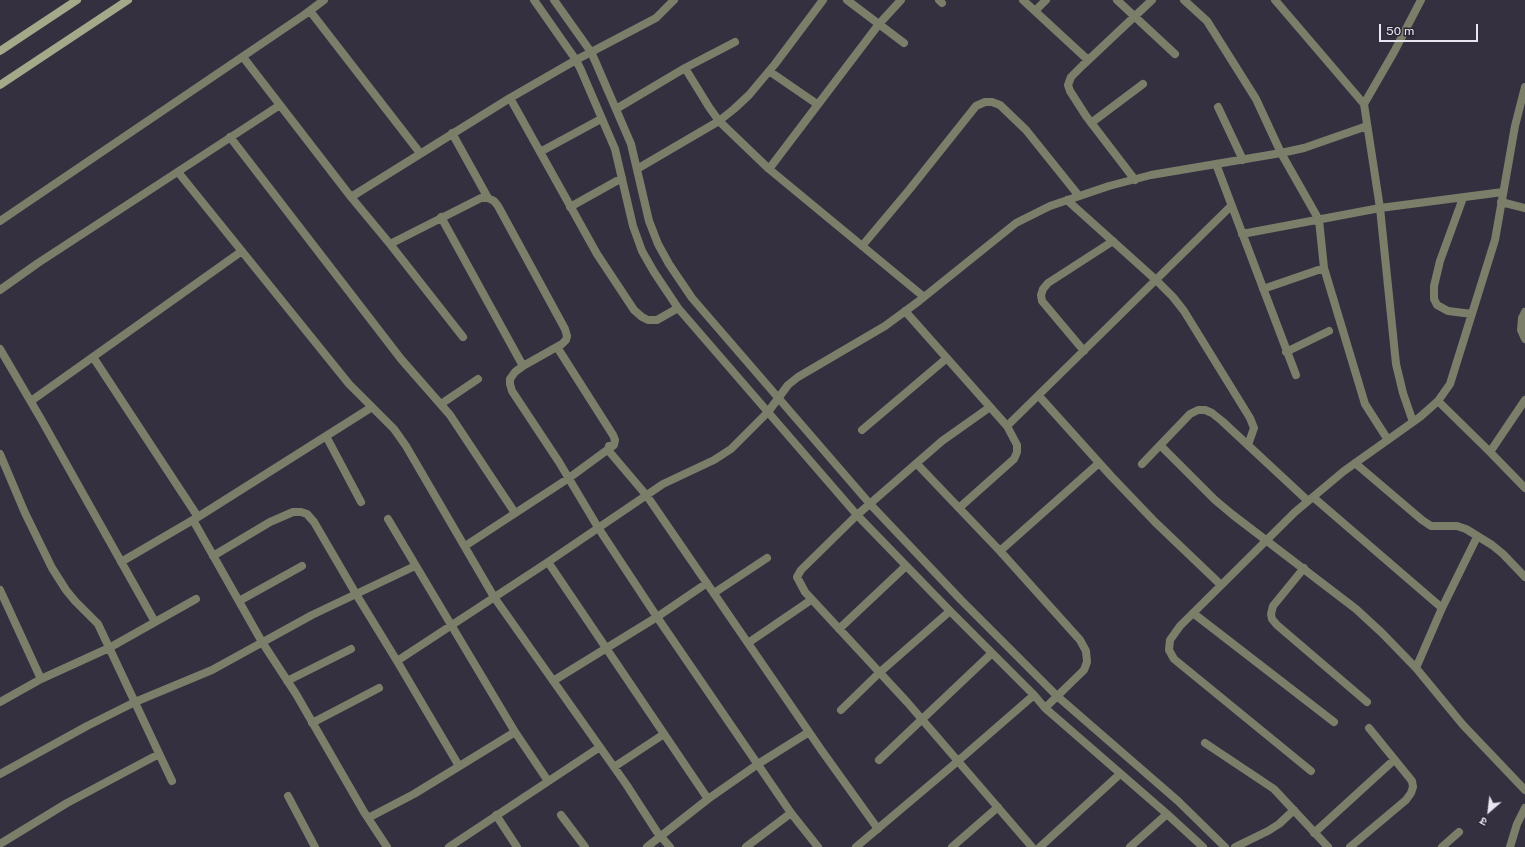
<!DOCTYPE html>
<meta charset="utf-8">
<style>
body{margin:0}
#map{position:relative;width:1525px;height:847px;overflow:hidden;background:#34303f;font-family:"Public Sans","Noto Sans Devanagari",sans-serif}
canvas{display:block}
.north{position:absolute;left:1469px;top:791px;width:40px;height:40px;-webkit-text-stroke:3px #2a2635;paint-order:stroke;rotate:208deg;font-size:11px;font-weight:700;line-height:16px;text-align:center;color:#e8e6f0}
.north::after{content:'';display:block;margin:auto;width:14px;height:18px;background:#e8e6f0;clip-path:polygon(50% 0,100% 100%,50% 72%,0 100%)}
.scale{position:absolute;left:1379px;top:24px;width:99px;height:18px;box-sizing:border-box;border:2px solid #e8e6f0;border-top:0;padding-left:5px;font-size:12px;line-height:14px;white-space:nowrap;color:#e8e6f0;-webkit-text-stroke:3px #2a2635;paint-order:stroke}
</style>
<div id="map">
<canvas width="1525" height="847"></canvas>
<div class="north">उ</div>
<div class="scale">50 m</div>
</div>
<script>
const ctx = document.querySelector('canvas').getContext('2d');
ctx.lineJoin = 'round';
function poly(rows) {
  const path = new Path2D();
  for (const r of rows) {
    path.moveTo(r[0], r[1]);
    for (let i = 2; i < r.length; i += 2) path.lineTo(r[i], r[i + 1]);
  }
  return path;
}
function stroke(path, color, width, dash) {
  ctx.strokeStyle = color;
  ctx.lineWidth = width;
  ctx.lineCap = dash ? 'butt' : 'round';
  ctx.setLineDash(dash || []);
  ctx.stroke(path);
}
stroke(poly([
 [534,0,576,60,581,70,615,149,633,226,642,251,654,272,678,308,857,515,950,611,1034,695,1045,708,1167,814,1203,847],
 [554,0,591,52,596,63,631,144,649,221,658,244,669,264,692,298,870,504,961,600,1057,696,1178,801,1225,847],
 [847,0,904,43],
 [939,0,942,3],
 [1023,0,1088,60],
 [1117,0,1175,54],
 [1184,0,1207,21,1256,99,1281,153,1319,220,1324,268,1365,404,1388,440],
 [1275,0,1364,104,1380,208,1396,364,1403,393,1413,422],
 [310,11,420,153],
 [1035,11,1046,0],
 [243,57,351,197,390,244,463,337],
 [685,68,709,107,719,121,769,169,924,297],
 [769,71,817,104],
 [510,98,597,254,634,310,642,317,648,320,657,320,678,308],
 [1364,104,1394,52,1421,0],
 [1218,107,1243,160],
 [616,109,685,68,735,42],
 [1091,123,1143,84],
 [452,133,488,198],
 [230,137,401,359,450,415,515,513],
 [540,152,601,119],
 [1216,164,1296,375],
 [637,169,719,121,734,109,749,95,775,64,823,0],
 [769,169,879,24,901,0],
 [178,172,349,384,394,429,406,446,494,597,626,784,657,832,670,847],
 [1135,180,1086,116,1070,91,1068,85,1071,77,1083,65,1152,0],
 [351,197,510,98,576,60,656,18,674,0],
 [1463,198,1440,261,1434,286,1434,299,1437,305,1448,311,1472,314],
 [1067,200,1156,280,1173,297,1184,311,1250,418,1254,428,1248,445],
 [1501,202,1525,208],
 [570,207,622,178],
 [441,217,523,366],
 [0,221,304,15,324,0],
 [1242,234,1380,208,1503,192],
 [390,244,481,198,488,198,494,201,498,206,565,329,567,336,566,340,562,344,523,366,515,372,510,379,510,384,512,391,559,462,599,529,657,617,791,813,818,847],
 [862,246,909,190,976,106,985,102,992,102,1000,105,1026,130,1079,196],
 [1263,289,1324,268],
 [0,290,38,263,280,105],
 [905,311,1007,426,1017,445,1017,452,1014,459,959,508],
 [1525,312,1522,318,1521,330,1525,339],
 [0,349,41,419,155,622],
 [1084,351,1042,301,1041,295,1043,289,1048,283,1113,241],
 [1286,352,1329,331],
 [93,357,198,517],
 [1039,396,1111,476,1155,522,1221,585],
 [31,401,242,251],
 [1438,401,1490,452,1525,488],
 [441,404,478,379],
 [990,407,942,441,857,515,801,570,797,577,805,592,907,702,1032,847],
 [1007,426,1231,206],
 [862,430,947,358],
 [326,436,361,502],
 [609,446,608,450,647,496,822,751,878,829],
 [1161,446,1215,500,1233,515,1356,609,1382,633,1416,668,1463,725,1525,790],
 [1490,452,1525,400],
 [0,454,25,513,52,568,66,590,75,601,98,624,172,781],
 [1355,463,1422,520,1431,526,1457,526,1466,529,1492,545,1503,554,1525,577],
 [917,464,1000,551,1080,640,1086,651,1087,662,1084,670,1045,708],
 [1142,464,1190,414,1198,410,1205,410,1212,413,1222,421,1308,501],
 [1313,497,1442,608],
 [388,519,515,732,548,781],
 [193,520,262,642,296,694,364,812,387,847],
 [465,546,569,478,614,445,615,440,613,435,557,347],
 [1000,551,1099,463],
 [213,556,270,522,293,512,301,512,307,514,314,522,356,594,397,661,459,766],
 [121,562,198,517,372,407],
 [548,562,708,799],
 [1304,568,1273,606,1271,614,1272,619,1277,625,1367,702],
 [0,590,41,679],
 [714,593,767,558],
 [239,601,302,566],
 [1193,613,1334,722],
 [839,629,906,566],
 [748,643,811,600],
 [397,661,548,562,663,484,714,460,731,449,768,412,788,385,798,377,885,326,919,301,1016,223,1050,206,1109,186,1151,175,1281,153,1304,148,1367,126],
 [1416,668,1442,608,1477,537],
 [287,681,351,649],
 [553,681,657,617,707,583],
 [0,702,41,679,109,648,196,599],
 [841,710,879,673,950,611],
 [312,723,379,688],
 [1205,743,1274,789,1328,847],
 [879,760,991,654],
 [614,767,664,734],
 [1311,771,1174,659,1169,650,1170,640,1180,626,1295,512,1344,471,1420,417,1438,401,1450,384,1495,240,1515,126,1525,87],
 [0,774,87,726,135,702,212,670,312,615,415,566],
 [288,796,315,847],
 [496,815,517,847],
 [561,815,585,847],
 [368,818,414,794,515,732],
 [1314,833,1394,760],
 [0,844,67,803,159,754],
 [449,847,600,747],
 [647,847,708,799,758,764,809,732],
 [746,847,791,813],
 [856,847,958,761,1034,695],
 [952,847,998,807],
 [1040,847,1120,774],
 [1130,847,1167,814],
 [1235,847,1268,831,1279,824,1294,810],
 [1350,847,1406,800,1411,793,1413,787,1412,781,1369,728],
 [1442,847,1459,832],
 [1510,847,1517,824,1525,808]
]), '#7b7f6a', 8);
stroke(poly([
 [0,51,77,0],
 [0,85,128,0]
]), '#a4aa89', 8);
</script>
